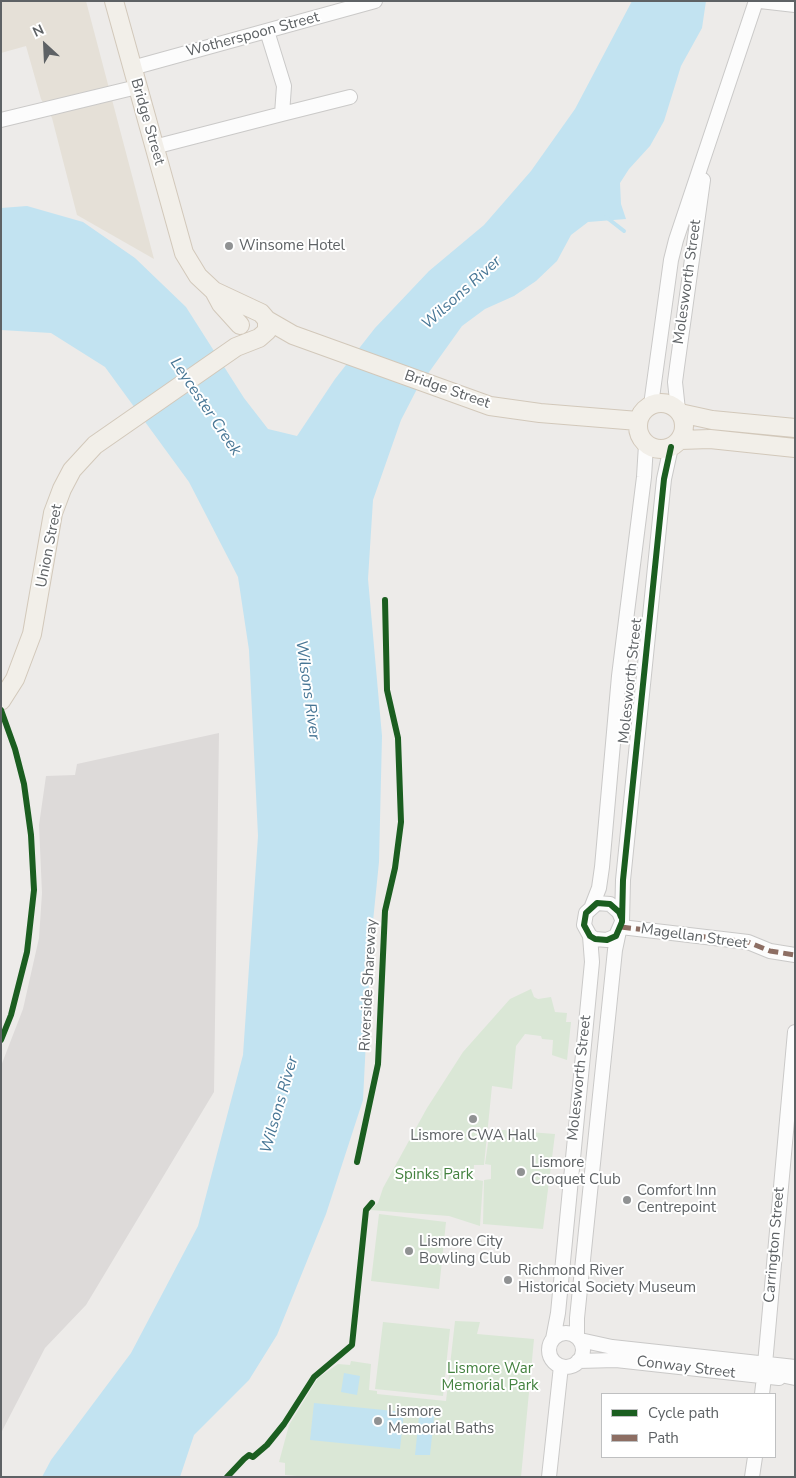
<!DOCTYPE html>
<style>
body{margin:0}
#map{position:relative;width:796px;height:1478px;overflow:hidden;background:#edebe9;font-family:"Nunito Sans",sans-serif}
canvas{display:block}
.frame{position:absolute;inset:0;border:2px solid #5e6265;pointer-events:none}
.legend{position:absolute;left:601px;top:1393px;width:175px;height:65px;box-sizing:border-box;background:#fff;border:1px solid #bfc0c1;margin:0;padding:6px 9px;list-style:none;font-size:15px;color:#5e6265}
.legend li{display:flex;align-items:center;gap:10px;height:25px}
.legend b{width:25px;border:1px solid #bfc0c1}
.north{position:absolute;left:20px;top:20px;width:50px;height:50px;-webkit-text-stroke:4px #fff;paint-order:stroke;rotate:335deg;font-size:14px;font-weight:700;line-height:20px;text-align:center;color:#5e6265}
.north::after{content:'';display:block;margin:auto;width:18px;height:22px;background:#5e6265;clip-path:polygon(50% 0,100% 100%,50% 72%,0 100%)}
</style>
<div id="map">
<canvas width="796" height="1478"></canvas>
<div class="frame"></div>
<ul class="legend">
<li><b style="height:6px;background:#1b5e20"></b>Cycle path</li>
<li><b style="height:6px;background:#8d6e63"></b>Path</li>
</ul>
<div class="north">N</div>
</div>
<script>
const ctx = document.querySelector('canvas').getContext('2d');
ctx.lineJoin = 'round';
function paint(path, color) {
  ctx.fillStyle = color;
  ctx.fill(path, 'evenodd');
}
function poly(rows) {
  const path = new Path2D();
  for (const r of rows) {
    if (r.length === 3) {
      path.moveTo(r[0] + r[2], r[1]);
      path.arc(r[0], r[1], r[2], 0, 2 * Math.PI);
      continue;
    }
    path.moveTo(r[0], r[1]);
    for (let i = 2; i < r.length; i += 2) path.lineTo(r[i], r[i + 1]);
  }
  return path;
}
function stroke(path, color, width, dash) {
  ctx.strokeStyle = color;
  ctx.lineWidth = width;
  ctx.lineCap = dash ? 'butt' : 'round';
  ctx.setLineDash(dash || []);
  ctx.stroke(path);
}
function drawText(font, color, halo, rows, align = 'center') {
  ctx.font = font + ' "Nunito Sans",sans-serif';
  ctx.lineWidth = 4;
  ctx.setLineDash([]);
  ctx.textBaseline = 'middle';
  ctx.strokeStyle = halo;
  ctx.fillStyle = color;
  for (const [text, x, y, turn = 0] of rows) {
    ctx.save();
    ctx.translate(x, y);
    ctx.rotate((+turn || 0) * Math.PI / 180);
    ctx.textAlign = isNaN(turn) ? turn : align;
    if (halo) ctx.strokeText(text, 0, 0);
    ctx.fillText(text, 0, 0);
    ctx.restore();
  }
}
paint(poly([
 [1,1,86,1,154,259,77,215,52,118,41,99,26,46,1,53]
]), '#e5e0d7');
paint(poly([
 [219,733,214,1092,86,1305,45,1348,1,1433,1,1066,23,1009,39,938,42,893,39,825,46,776,75,775,77,764]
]), '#dddad9');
paint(poly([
 [531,989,534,997,538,999,551,997,555,1012,567,1013,566,1022,571,1022,567,1060,552,1055,553,1040,542,1039,541,1036,525,1034,516,1046,512,1089,492,1086,484,1165,474,1165,473,1179,483,1181,480,1226,449,1216,370,1210,378,1203,383,1188,427,1108,463,1052,510,999],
 [490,1129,555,1134,543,1229,483,1224,484,1180,491,1179,491,1165,485,1164],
 [379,1214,446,1222,439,1289,371,1281],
 [455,1321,480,1322,477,1334,534,1339,521,1477,309,1477,285,1475,285,1463,279,1462,289,1425,318,1378,338,1364,350,1365,351,1361,371,1364,369,1390,377,1391,377,1394,446,1401],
 [383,1322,450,1329,443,1396,375,1389]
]), '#dae7d6');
paint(poly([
 [632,1,706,1,702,28,681,66,664,121,650,146,629,169,620,183,621,204,626,219,588,222,571,235,557,261,536,281,514,296,485,309,462,326,417,389,401,420,373,500,368,579,382,736,379,862,371,941,363,1100,326,1214,277,1335,249,1380,194,1435,180,1477,42,1477,51,1460,131,1353,198,1226,243,1055,258,836,249,650,238,577,189,482,105,367,51,333,1,330,1,208,27,206,83,222,135,258,186,307,244,398,268,429,297,436,335,379,375,328,429,271,484,225,531,171,575,109],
 [344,1373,360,1376,357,1395,341,1392],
 [314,1403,404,1412,400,1449,310,1440],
 [420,1407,435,1408,430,1455,415,1455]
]), '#c2e3f1');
stroke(poly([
 [606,217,624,231]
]), '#c2e3f1', 4);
const minor = poly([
 [760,1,795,5],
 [132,68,375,1],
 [282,114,350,97],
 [1,120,137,87],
 [154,147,282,114,284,86,267,31],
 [651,405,671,260,676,240,756,1],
 [678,410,675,382,677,367,703,180],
 [592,906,599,888,602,867,619,676,644,477,646,445],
 [621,917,619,912,610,904,597,903,586,913,584,925,590,936,595,939,607,940,616,936,622,922,623,880,664,479,671,447],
 [621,927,748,942,770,951,795,955],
 [795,1032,765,1364,771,1373,795,1378],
 [566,1350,17],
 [577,1337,577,1318,615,950,619,931],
 [553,1339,558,1313,592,962,590,936],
 [580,1340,612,1347,795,1367],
 [578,1361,616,1360,779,1378],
 [762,1394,764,1377],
 [549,1477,561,1366],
 [752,1477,755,1457]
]);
const major = poly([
 [114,1,184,253,198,276,214,291,221,304,240,325],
 [267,320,293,335,490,406,540,413,638,421],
 [661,426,23],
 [680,413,712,420,795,428],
 [680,440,710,439,795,448],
 [1,701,15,679,32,634,53,513,62,489,72,470,95,445,236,347,259,338,267,331,267,320,261,313,214,291]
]);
stroke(minor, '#cac9c8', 16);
stroke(major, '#d2c8ba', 20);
stroke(minor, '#fcfcfc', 14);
stroke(major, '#f2efe9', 18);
stroke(poly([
 [621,927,748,942,770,951,795,955]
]), '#8d6e63', 5, [10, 5]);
stroke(poly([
 [1,710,15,749,24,784,31,835,34,890,27,952,11,1015,1,1040],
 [621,917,619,912,610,904,597,903,586,913,584,925,590,936,595,939,607,940,616,936,622,922,623,880,664,479,671,447],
 [357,1162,378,1064,385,911,395,868,401,822,398,738,387,690,385,600],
 [227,1477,244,1459,249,1455,253,1457,267,1445,284,1424,314,1377,352,1345,366,1210,372,1203]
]), '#1b5e20', 6);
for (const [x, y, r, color] of [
 [229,246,5,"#909293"],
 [473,1119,5,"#909293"],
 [521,1172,5,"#909293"],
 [627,1200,5,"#909293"],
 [409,1251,5,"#909293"],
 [508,1280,5,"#909293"],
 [378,1421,5,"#909293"]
]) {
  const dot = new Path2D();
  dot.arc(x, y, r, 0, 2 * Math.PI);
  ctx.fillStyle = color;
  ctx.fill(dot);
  stroke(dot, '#fff', 2);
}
drawText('15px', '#5e6265', '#fff', [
 ["Wotherspoon Street",253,35,-15],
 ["Bridge Street",147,122,74],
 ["Molesworth Street",688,282,-82],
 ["Bridge Street",447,390,19],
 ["Union Street",50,546,-79],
 ["Molesworth Street",631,681,-84],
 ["Magellan Street",694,937,8],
 ["Riverside Shareway",369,985,-87],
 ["Molesworth Street",580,1078,-84],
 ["Carrington Street",775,1245,-85],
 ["Conway Street",686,1368,7]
]);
drawText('15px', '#5e6265', '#fff', [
 ["Winsome Hotel",239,246],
 ["Lismore CWA Hall",473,1136,"center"],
 ["Lismore",531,1163],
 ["Croquet Club",531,1180],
 ["Comfort Inn",637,1191],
 ["Centrepoint",637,1208],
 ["Lismore City",419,1242],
 ["Bowling Club",419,1259],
 ["Richmond River",518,1271],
 ["Historical Society Museum",518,1288],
 ["Lismore",388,1412],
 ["Memorial Baths",388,1429]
], 'left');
drawText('15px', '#448240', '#fff', [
 ["Spinks Park",434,1175],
 ["Lismore War",490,1369],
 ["Memorial Park",490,1386]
]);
drawText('italic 16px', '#477695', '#fff', [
 ["Wilsons River",462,293,-42],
 ["Leycester Creek",205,407,56],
 ["Wilsons River",307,690,82],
 ["Wilsons River",280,1105,-74]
]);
</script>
